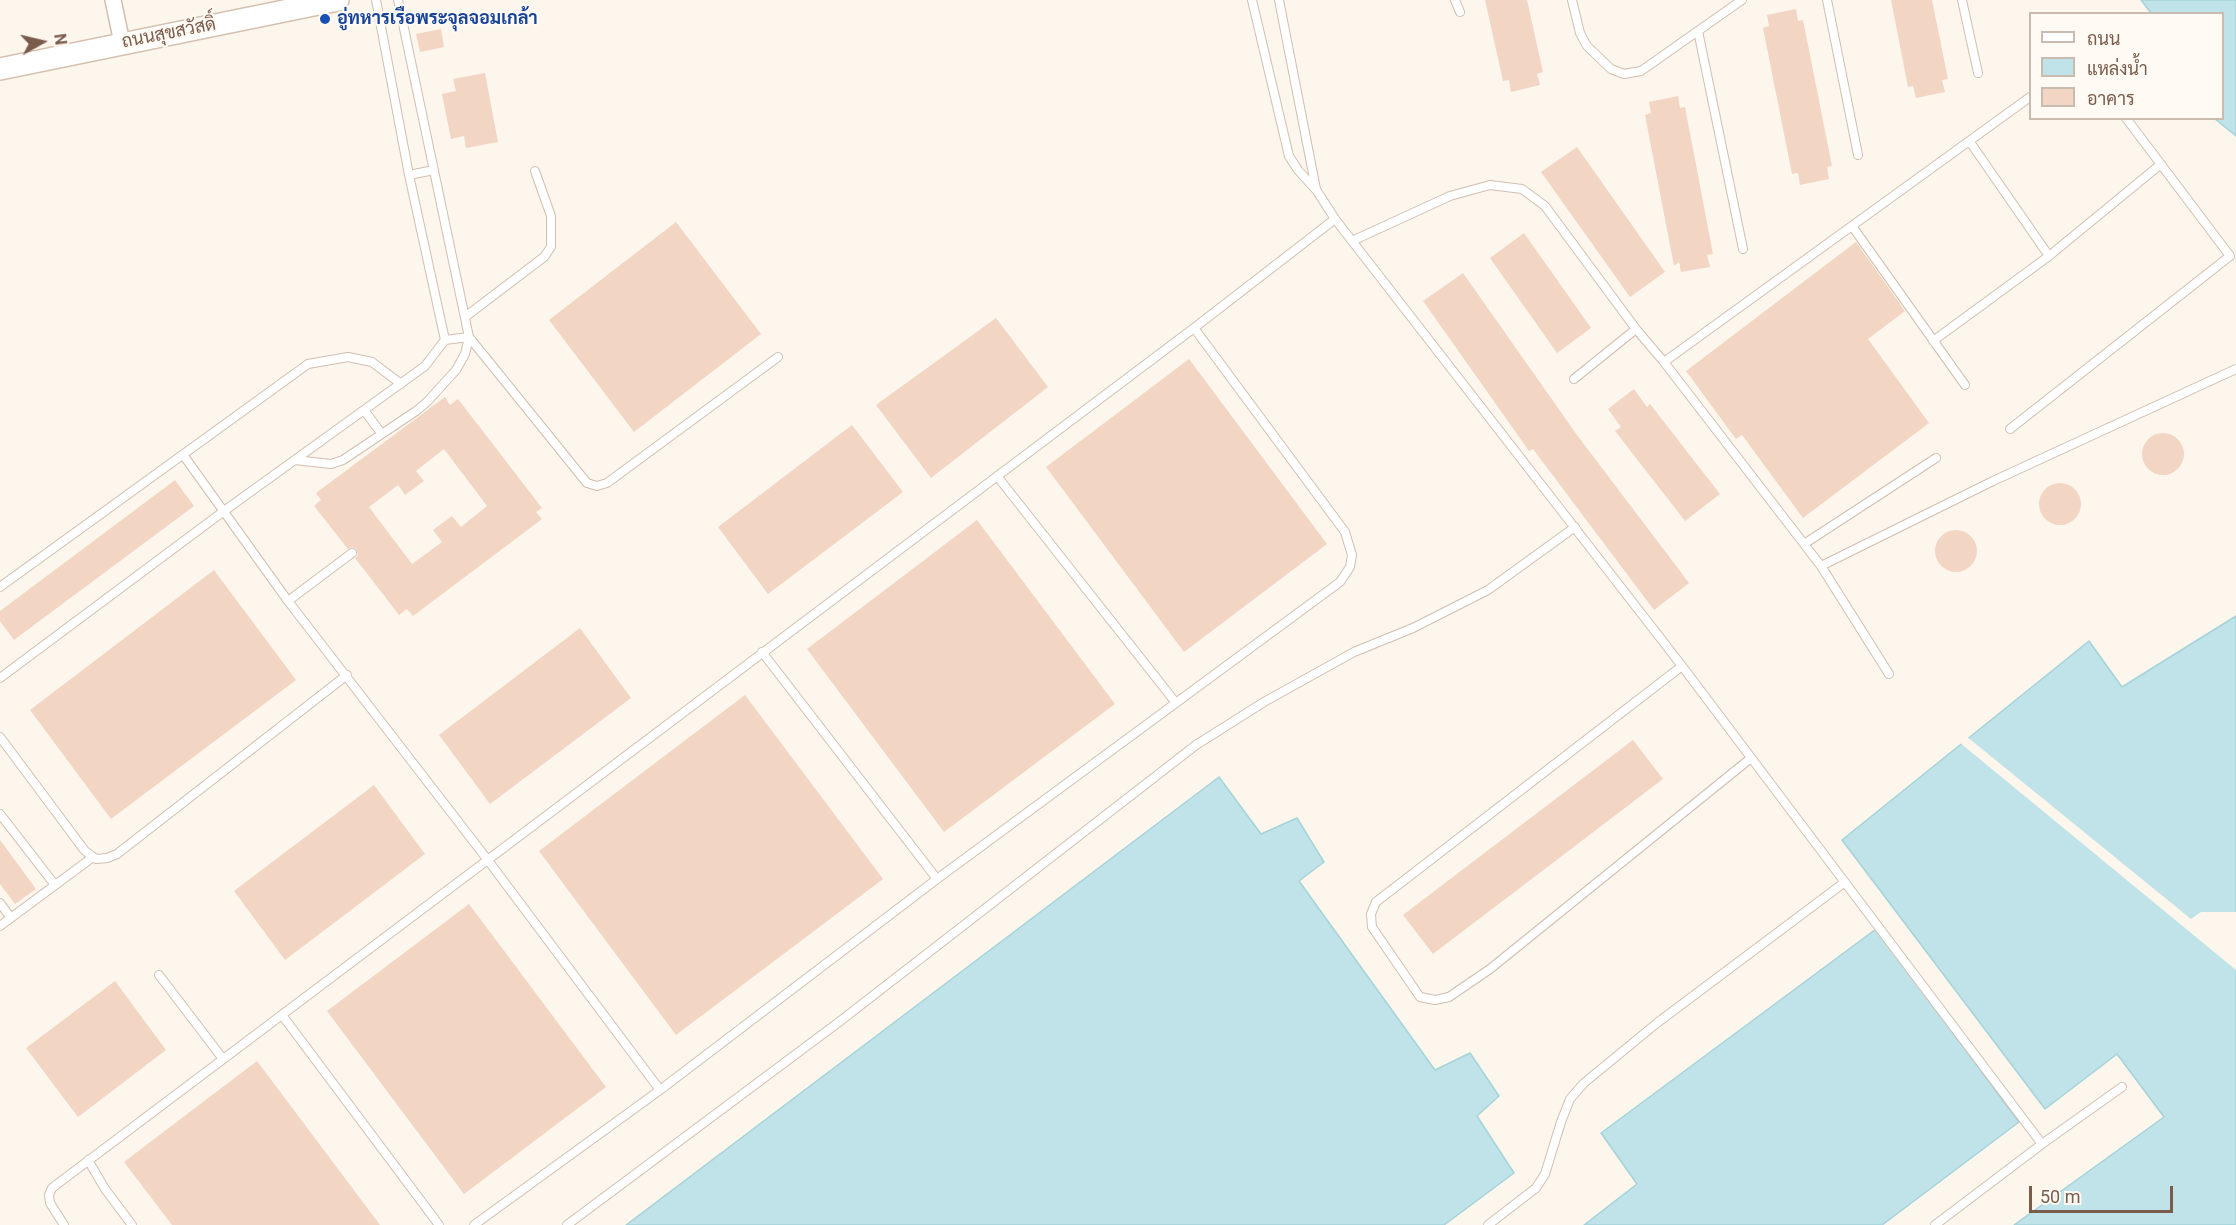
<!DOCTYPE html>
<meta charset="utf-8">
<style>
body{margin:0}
#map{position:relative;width:2236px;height:1225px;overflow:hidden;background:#fdf6ec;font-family:Roboto,Sarabun,sans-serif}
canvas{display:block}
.legend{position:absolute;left:2029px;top:12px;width:195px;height:108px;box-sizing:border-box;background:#fffaf3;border:2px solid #cabbb1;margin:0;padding:8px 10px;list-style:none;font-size:18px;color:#7a5c4d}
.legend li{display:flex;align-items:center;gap:12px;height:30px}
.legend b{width:30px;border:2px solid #cabbb1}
.north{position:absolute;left:12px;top:12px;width:60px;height:60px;-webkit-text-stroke:4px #fffaf3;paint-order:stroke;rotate:82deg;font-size:16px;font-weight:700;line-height:24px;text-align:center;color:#7a5c4d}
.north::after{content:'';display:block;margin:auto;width:21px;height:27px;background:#7a5c4d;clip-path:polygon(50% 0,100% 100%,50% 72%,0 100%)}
.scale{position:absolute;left:2029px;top:1186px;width:144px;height:27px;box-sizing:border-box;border:3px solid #7a5c4d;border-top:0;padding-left:8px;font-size:18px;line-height:21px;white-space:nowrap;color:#7a5c4d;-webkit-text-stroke:4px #fffaf3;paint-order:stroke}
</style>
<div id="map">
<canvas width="2236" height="1225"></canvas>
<ul class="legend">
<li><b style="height:8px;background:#fff"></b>ถนน</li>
<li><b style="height:16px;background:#bfe3e8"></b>แหล่งน้ำ</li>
<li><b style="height:16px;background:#f3d5c3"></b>อาคาร</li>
</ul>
<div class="north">N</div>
<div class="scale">50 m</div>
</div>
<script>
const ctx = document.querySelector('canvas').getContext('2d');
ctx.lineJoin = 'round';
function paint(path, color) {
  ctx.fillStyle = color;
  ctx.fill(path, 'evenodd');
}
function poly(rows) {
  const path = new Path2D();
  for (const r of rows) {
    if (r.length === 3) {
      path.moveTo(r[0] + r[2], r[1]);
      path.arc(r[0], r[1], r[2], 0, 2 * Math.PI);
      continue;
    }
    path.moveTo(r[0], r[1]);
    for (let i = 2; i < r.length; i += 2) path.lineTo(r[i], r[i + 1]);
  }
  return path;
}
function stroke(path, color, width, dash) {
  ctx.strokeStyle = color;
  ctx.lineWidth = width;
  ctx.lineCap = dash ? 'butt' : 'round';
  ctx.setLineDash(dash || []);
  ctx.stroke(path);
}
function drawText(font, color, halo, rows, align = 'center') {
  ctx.font = font + ' Roboto,Sarabun,sans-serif';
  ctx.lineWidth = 4.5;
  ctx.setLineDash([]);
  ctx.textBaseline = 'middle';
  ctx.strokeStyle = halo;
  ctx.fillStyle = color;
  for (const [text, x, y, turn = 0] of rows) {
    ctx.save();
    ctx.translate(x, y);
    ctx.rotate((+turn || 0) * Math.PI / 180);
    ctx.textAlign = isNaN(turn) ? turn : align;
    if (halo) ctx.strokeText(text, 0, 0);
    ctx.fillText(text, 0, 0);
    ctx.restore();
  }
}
const water = poly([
 [2141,0,2236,0,2236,136,2215,119,2222,118,2222,14,2151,13,2141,0],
 [2236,616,2236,1225,2014,1225,2164,1117,2117,1054,2045,1109,1842,840,2089,641,2122,687,2236,616],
 [1219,777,1261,834,1297,818,1324,862,1299,881,1435,1070,1470,1053,1499,1096,1477,1116,1514,1173,1444,1225,626,1225,1219,777],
 [1876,929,2019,1122,1882,1225,1584,1225,1637,1184,1601,1133,1876,929]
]);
paint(water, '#bfe3e8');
stroke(water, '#a5d3da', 1.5);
paint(poly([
 [1966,736,2191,919,2201,912,2236,912,2236,970,1959,742]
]), '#fdf6ec');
paint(poly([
 [1485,0,1527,0,1543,72,1537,74,1540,85,1511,92,1509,80,1503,81],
 [1891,0,1932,0,1948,79,1942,80,1945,92,1916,98,1913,86,1908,87],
 [1796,9,1798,21,1803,20,1832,166,1827,167,1829,179,1800,185,1798,173,1792,174,1763,28,1769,26,1767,15],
 [441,29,444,47,420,52,416,34],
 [485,73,498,142,466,148,464,136,451,139,442,94,456,91,453,79],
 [1678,96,1680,108,1685,107,1713,254,1707,255,1710,267,1681,272,1679,262,1674,266,1645,115,1651,113,1649,102],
 [1577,147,1665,272,1630,297,1541,172],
 [676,222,761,334,634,432,549,320],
 [1524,233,1591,328,1557,353,1490,258],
 [1856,242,1905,311,1868,339,1929,423,1803,518,1742,435,1736,439,1686,371],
 [1463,273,1577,435,1689,583,1654,610,1533,449,1529,451,1423,301],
 [996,318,1048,387,931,478,876,405],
 [1189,359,1327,544,1184,652,1046,467],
 [1634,389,1647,407,1650,404,1720,494,1685,521,1615,431,1621,427,1608,409],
 [445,397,450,405,458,399,542,508,536,512,542,519,413,616,407,609,399,615,355,558,358,555,356,549,352,547,348,549,314,506,321,500,316,493],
 [444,449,487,506,461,527,452,516,433,530,442,542,412,564,369,507,398,485,405,495,424,481,416,471],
 [852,425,903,492,768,594,718,527],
 [2163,454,21],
 [175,480,194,506,14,640,0,621,0,611],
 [2060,504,21],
 [977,520,1115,704,944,832,807,649],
 [1956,551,21],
 [214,570,296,680,111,819,30,710],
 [580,628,631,698,490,804,439,735],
 [745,695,883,879,676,1035,539,851],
 [1633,740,1663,779,1433,954,1403,915],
 [374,785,425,854,285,960,234,891],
 [0,840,36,889,15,904,0,884],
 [469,904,606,1087,464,1194,327,1011],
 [115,981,166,1050,78,1117,26,1048],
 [257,1061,380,1225,172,1225,124,1162]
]), '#f3d5c3');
const service = poly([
 [376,0,409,175,445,340],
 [1279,0,1316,189],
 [1455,0,1460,12],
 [1572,0,1580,33,1587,46,1611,69,1624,74,1641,71,1742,0],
 [1827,0,1858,155],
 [1962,0,1978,73],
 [1698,31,1743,249],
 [1970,142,2049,256],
 [409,175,434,170],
 [1335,219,1682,666,2042,1144,2122,1087],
 [1852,226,1965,385],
 [1352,241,1450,196,1490,185,1522,189,1545,206,1636,329,1664,362,1821,566,1889,674],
 [465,317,544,257,551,247,551,216,535,171],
 [469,337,587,483,597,486,607,483,778,357],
 [1933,341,2049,256,2161,164],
 [1664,362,2030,97],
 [1574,379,1636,329],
 [364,410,381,433],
 [2010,429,2230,256,2126,118],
 [184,456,288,601,487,859,660,1090],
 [295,460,331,464,343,460,416,411,427,402,456,370,465,354,469,337,398,0],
 [997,476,1176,703],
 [1804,544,1936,458],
 [1821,566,1993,481,2236,369],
 [0,587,308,364,348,357,372,362,401,384],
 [288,601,352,553],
 [762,652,937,879],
 [1682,666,1376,902,1371,914,1372,927,1420,997,1435,1000,1449,997,1490,969,1751,758],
 [0,678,224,511,425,366,445,340,469,337],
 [0,737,85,851,96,859,107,858,117,854,347,675],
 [0,814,55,885],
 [0,903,11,918],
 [0,926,93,857],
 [159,975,223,1059],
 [282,1015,439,1225],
 [88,1160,105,1189,132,1225],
 [64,1225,50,1203,49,1195,52,1188,1194,328,1335,219,1317,191,1298,170,1289,156,1252,0],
 [474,1225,660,1090,937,879,1340,582,1350,567,1352,555,1345,532,1194,328],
 [567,1225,839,1022,1196,745,1264,702,1354,652,1413,628,1488,590,1575,527],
 [1488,1225,1536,1188,1545,1174,1561,1122,1570,1099,1584,1083,1657,1023,1845,882],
 [1935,1225,2042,1144]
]);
const minor = poly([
 [113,0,122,43]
]);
const secondary = poly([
 [0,69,338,0]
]);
stroke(service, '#d1beb0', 10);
stroke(minor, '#d1beb0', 18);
stroke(secondary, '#d6c0b0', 24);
stroke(service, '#fff', 8);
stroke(minor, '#fff', 15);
stroke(secondary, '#fff', 21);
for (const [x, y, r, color] of [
 [325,19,6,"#1a4fb4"]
]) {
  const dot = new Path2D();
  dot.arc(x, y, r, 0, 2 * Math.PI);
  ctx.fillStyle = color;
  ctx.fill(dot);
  stroke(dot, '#fffaf3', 2);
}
drawText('bold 18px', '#164399', '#fffaf3', [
 ["อู่ทหารเรือพระจุลจอมเกล้า",337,19]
], 'left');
drawText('18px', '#7a5c4d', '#fffaf3', [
 ["ถนนสุขสวัสดิ์",169,34,-11]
]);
</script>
